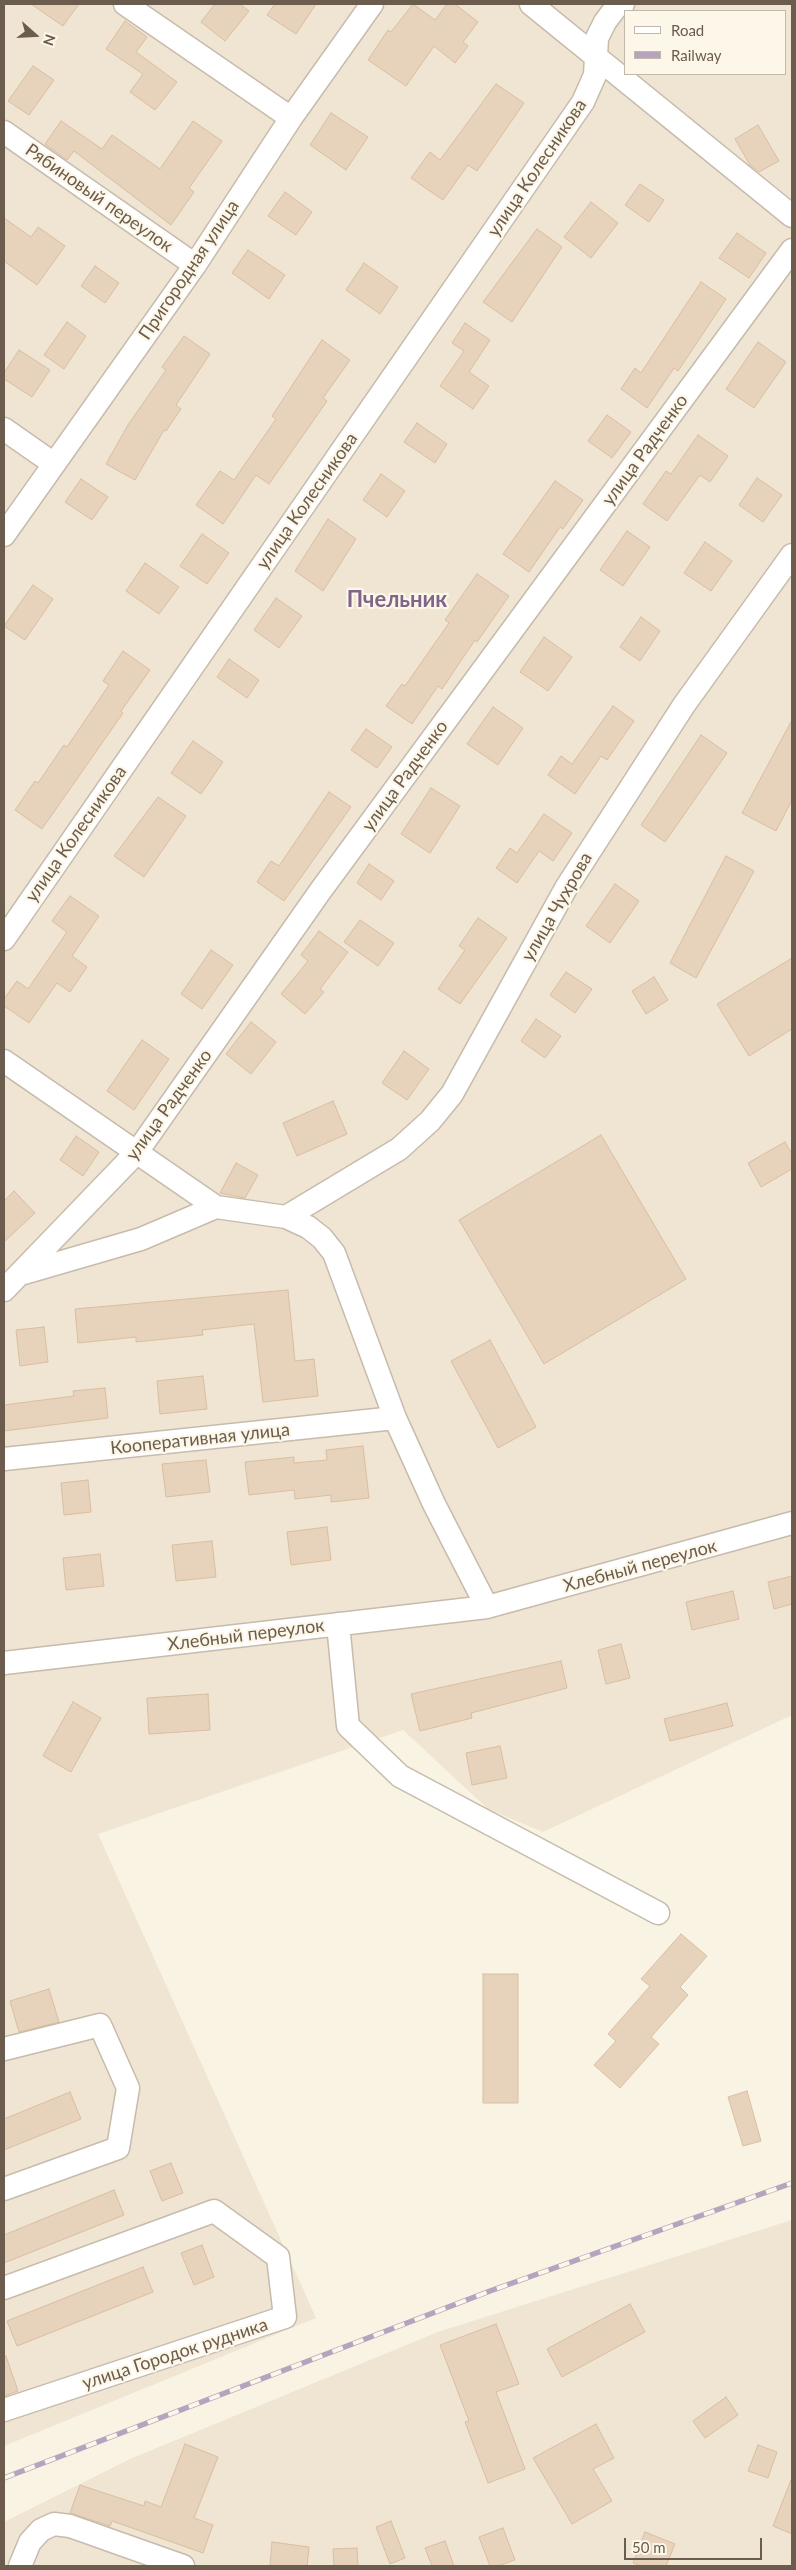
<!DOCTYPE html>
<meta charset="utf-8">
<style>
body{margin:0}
#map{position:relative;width:796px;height:2570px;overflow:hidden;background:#f8f3e3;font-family:Lato,sans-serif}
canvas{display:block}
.frame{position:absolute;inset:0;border:5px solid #6c5c4d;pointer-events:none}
.legend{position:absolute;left:624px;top:10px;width:162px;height:65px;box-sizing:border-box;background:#fcf7e8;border:1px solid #c2b9aa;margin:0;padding:6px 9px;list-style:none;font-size:15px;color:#6c5c4d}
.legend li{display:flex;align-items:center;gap:10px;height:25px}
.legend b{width:25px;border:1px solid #c2b9aa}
.north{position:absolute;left:10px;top:10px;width:50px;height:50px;-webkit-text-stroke:4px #fcf7e8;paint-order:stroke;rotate:109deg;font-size:14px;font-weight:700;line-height:20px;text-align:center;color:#6c5c4d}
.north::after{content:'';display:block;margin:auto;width:18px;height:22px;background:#6c5c4d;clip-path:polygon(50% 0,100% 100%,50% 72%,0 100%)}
.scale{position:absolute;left:624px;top:2538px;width:138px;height:22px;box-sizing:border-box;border:2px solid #6c5c4d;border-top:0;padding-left:6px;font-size:15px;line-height:18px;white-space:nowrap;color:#6c5c4d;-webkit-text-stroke:4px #fcf7e8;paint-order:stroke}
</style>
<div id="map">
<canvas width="796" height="2570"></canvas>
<div class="frame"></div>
<ul class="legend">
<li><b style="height:6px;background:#fff"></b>Road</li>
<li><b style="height:6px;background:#b6a4bf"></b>Railway</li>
</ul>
<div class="north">N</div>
<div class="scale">50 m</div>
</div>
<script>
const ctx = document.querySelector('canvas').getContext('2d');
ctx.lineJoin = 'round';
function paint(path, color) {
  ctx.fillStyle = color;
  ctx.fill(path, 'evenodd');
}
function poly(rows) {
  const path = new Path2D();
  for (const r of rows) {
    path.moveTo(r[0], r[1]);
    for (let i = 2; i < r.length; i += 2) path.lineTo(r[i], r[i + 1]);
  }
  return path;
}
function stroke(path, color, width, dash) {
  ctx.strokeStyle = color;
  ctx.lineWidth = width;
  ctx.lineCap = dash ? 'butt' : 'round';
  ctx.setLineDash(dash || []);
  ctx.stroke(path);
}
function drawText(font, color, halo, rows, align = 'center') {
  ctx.font = font + ' Lato,sans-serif';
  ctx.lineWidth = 4.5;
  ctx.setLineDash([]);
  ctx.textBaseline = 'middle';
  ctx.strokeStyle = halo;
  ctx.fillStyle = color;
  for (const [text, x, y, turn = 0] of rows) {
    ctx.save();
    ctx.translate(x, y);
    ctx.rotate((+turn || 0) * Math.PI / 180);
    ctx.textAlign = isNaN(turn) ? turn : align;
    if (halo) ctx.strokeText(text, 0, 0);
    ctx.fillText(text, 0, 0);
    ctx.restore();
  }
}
paint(poly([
 [4,4,792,4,792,1715,543,1832,488,1809,403,1730,98,1834,316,2318,4,2446],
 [625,11,785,11,785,74,625,74],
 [792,2220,792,2566,4,2566,4,2522,130,2459,438,2332]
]), '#efe5d2');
const building = poly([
 [31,4,79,4,63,26,31,4],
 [215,4,240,4,249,11,225,41,201,22,215,4],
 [275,4,316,4,296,34,267,15,275,4],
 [413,4,435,20,447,4,455,4,478,22,463,42,468,46,455,63,434,46,406,86,368,60,388,30,391,32,413,4],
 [125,21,147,37,136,52,177,82,155,110,130,92,143,74,106,49,125,21],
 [33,66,54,80,29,115,8,101,33,66],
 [496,84,524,103,477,171,468,165,443,200,411,178,430,152,440,160,496,84],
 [331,113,368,137,346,170,310,145,331,113],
 [61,121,102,149,112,135,160,169,193,121,222,141,189,188,194,192,171,225,74,151,67,160,45,144,61,121],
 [758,125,779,161,759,172,750,165,735,139,758,125],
 [640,184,664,200,649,222,625,205,640,184],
 [285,192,312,212,296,235,268,216,285,192],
 [591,202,618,223,591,258,564,237,591,202],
 [4,218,31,237,38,227,65,246,37,285,4,261,4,218],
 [537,229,562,247,512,322,483,302,537,229],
 [737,233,766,253,749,278,719,258,737,233],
 [248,250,285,275,269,299,232,273,248,250],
 [364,263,398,287,380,314,346,290,364,263],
 [95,266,119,283,105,303,81,286,95,266],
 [701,282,726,299,678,371,674,368,647,408,621,389,635,368,641,373,701,282],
 [67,322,86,336,64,369,44,355,67,322],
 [465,323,490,340,469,372,489,386,473,409,440,386,464,351,452,343,465,323],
 [184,336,210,354,176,405,181,409,166,431,164,430,135,480,106,464,128,425,166,370,162,367,184,336],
 [322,340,350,360,323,398,327,401,269,484,256,475,223,524,196,505,220,471,234,480,276,419,272,416,322,340],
 [758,342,786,362,754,408,726,389,758,342],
 [19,350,50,370,32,397,4,379,4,373,19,350],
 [607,415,631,432,612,458,588,441,607,415],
 [417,423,447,444,435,463,404,442,417,423],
 [698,435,728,456,710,482,700,475,667,521,643,504,666,471,671,474,698,435],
 [381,474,405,491,387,517,363,500,381,474],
 [757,478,782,495,763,522,739,505,757,478],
 [81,479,108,497,92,520,65,502,81,479],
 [555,481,583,500,563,529,560,527,529,572,503,554,555,481],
 [328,519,356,539,323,591,295,571,328,519],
 [627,531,650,547,623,586,600,570,627,531],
 [202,534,229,553,207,584,180,566,202,534],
 [705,542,732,561,711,591,684,573,705,542],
 [145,563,179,587,159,614,126,591,145,563],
 [477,574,509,596,477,642,475,640,442,689,438,686,412,724,386,706,402,684,405,686,449,623,445,620,477,574],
 [33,585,53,599,25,640,4,626,33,585],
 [276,598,302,616,279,648,254,630,276,598],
 [641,617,660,631,640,661,620,647,641,617],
 [544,637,572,657,548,691,520,672,544,637],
 [123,651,150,670,121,711,123,713,42,829,15,810,35,781,38,783,64,745,67,747,109,685,103,681,123,651],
 [229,659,259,680,247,698,217,677,229,659],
 [613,706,634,721,607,760,601,756,575,794,548,775,561,756,572,764,613,706],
 [493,707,523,728,498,765,467,744,493,707],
 [792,720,792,800,776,831,742,813,792,720],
 [366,729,392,747,377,768,351,750,366,729],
 [701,735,727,753,665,842,641,825,701,735],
 [193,741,223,762,201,794,171,773,193,741],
 [431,788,460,806,430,853,401,834,431,788],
 [329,792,351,807,284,901,257,882,271,861,279,866,329,792],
 [158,797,186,816,144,877,114,856,158,797],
 [544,814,572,833,553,861,539,851,517,883,496,868,510,848,517,853,544,814],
 [726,856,754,871,696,978,670,963,726,856],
 [369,864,394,881,381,900,357,883,369,864],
 [615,884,639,901,610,943,586,926,615,884],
 [70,896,99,916,72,956,87,967,70,992,57,983,29,1023,4,1006,4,999,17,981,28,989,67,932,52,921,70,896],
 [478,918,507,938,460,1004,438,989,465,950,459,946,478,918],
 [360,920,394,943,378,966,344,942,360,920],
 [319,931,348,952,320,989,324,992,305,1014,281,994,308,961,301,955,319,931],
 [211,950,233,965,202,1009,181,994,211,950],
 [792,958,792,1029,749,1056,717,1004,792,958],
 [566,972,592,989,575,1013,550,995,566,972],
 [654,977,668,1000,646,1014,632,991,654,977],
 [536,1019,561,1036,545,1058,521,1041,536,1019],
 [251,1022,276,1042,251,1074,226,1054,251,1022],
 [142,1040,169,1059,134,1110,107,1091,142,1040],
 [404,1051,429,1069,407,1100,382,1083,404,1051],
 [333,1101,347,1134,297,1156,283,1123,333,1101],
 [601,1135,686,1279,544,1364,459,1220,601,1135],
 [76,1136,99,1152,83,1176,60,1160,76,1136],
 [785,1142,792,1154,792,1169,761,1187,748,1163,785,1142],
 [236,1163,258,1175,245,1198,220,1193,236,1163],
 [14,1191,35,1213,4,1242,4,1201,14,1191],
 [288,1290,295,1361,314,1359,318,1396,263,1402,254,1324,202,1330,203,1335,136,1342,136,1337,78,1343,75,1309,288,1290],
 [44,1327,48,1362,20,1366,16,1330,44,1327],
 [490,1340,536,1427,498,1448,451,1361,490,1340],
 [203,1376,207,1409,160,1414,157,1381,203,1376],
 [105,1388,108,1418,4,1431,4,1405,74,1396,73,1391,105,1388],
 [363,1446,369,1498,331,1502,331,1495,295,1499,294,1490,249,1495,245,1462,294,1457,294,1463,327,1460,326,1450,363,1446],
 [206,1460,210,1492,166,1497,162,1464,206,1460],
 [88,1480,91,1512,64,1515,61,1483,88,1480],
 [327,1527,331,1560,291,1565,287,1532,327,1527],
 [212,1541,216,1577,176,1581,172,1545,212,1541],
 [100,1554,104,1586,66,1590,63,1558,100,1554],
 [792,1576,792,1604,774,1609,768,1582,792,1576],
 [733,1591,739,1619,692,1630,686,1602,733,1591],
 [621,1644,630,1678,606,1684,598,1650,621,1644],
 [561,1661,567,1688,471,1713,472,1718,420,1731,411,1694,561,1661],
 [208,1694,210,1730,149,1734,147,1698,208,1694],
 [73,1702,101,1718,71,1772,43,1756,73,1702],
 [727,1703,733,1726,670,1741,664,1719,727,1703],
 [500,1746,507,1778,472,1785,466,1753,500,1746],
 [681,1934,707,1956,680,1987,688,1995,651,2037,659,2044,620,2088,594,2065,616,2041,608,2034,650,1986,641,1979,681,1934],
 [483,1974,518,1974,518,2103,483,2103,483,1974],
 [49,1989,59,2022,19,2032,10,2001,49,1989],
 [747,2091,761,2141,743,2146,728,2097,747,2091],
 [70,2092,81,2119,4,2150,4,2119,70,2092],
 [171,2163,183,2193,162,2201,150,2171,171,2163],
 [114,2190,124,2215,4,2263,4,2235,114,2190],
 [202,2245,214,2277,194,2285,181,2253,202,2245],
 [143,2267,153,2292,17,2346,7,2321,143,2267],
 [630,2304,645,2332,562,2377,547,2349,630,2304],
 [496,2324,519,2384,496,2392,525,2469,488,2483,465,2422,469,2421,440,2345,496,2324],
 [6,2356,18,2391,4,2396,4,2357,6,2356],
 [726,2397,738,2415,705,2438,693,2421,726,2397],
 [596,2424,614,2458,593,2469,612,2501,572,2524,533,2458,596,2424],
 [185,2444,218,2457,194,2518,213,2525,203,2553,112,2521,110,2526,70,2513,80,2485,144,2506,145,2501,161,2507,185,2444],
 [758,2445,777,2452,768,2478,748,2471,758,2445],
 [791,2480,792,2480,792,2534,773,2526,791,2480],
 [391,2521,405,2558,390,2564,376,2527,391,2521],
 [503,2528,515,2560,497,2566,490,2566,479,2537,503,2528],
 [645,2532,675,2544,666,2566,642,2566,633,2563,645,2532],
 [445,2541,454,2566,432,2566,425,2548,445,2541],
 [272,2542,309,2547,307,2566,270,2566,272,2542],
 [357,2548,358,2566,334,2566,333,2549,357,2548]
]);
paint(building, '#e7d3bc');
stroke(building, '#dabea1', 1);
const minor = poly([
 [125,4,291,118],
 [531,4,792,216],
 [4,132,195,265],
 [4,429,54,464],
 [4,535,195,265,291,118,372,4],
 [4,939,583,102,595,75,597,38,605,22,617,6,623,4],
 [4,1061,216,1207,286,1217,308,1227,322,1238,334,1253,395,1418,434,1504,487,1607],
 [286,1217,399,1149,430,1121,452,1094,566,888,684,705,792,555],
 [24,1273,141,1239,216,1207],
 [4,1290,137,1152,321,890,792,250],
 [4,1459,395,1418],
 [338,1624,348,1726,400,1776,658,1913],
 [4,1663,487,1607,792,1523],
 [4,2049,100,2025,128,2088,118,2148,4,2189],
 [4,2288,214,2211,278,2257,285,2317,4,2410],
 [20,2566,30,2542,41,2530,54,2524,70,2526,183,2566]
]);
stroke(minor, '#c7bbac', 25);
stroke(minor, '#fff', 22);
const rail = poly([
 [4,2478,490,2291,792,2183]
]);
stroke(rail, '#b6a4bf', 5.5);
stroke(rail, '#fcf7e8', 4, [11]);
drawText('18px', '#6c5c4d', '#fcf7e8', [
 ["улица Колесникова",537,168,-56],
 ["Рябиновый переулок",99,198,35],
 ["Пригородная улица",189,270,-56],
 ["улица Радченко",645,450,-54],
 ["улица Колесникова",307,501,-55],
 ["улица Радченко",405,776,-54],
 ["улица Колесникова",76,834,-55],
 ["улица Чухрова",557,907,-60],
 ["улица Радченко",169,1105,-54],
 ["Кооперативная улица",200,1439,-6],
 ["Хлебный переулок",640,1566,-15],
 ["Хлебный переулок",246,1635,-7],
 ["улица Городок рудника",175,2354,-18]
]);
drawText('bold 22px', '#816589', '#fcf7e8', [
 ["Пчельник",397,600]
]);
</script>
